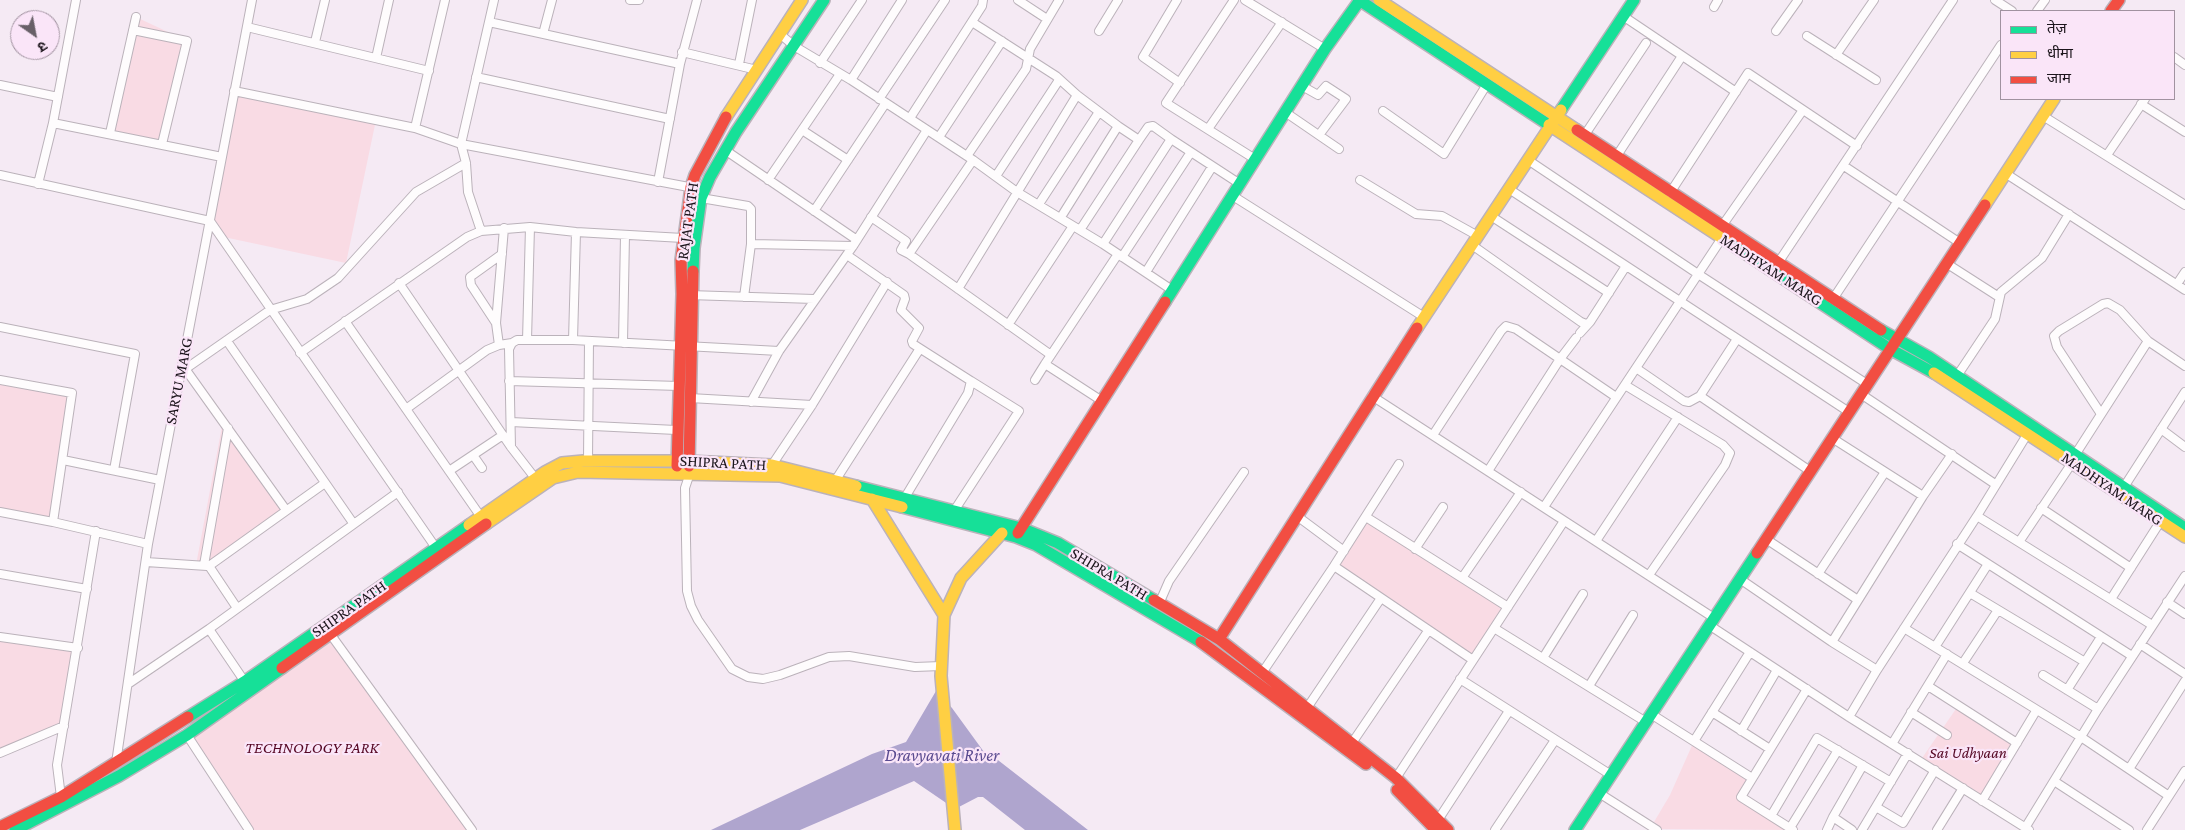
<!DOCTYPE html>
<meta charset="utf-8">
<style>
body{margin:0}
#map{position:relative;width:2185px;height:830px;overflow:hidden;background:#f5eaf4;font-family:"Crimson Pro","Noto Sans Devanagari",serif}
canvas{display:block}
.legend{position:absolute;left:2000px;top:10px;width:175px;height:90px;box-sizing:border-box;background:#fae5f8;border:1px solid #a192a0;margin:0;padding:6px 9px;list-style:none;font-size:15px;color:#1c151c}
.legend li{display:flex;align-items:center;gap:10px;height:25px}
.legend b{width:25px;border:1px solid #a192a0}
.north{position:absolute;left:10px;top:10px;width:50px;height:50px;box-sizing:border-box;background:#fae5f8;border:1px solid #a192a0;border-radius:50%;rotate:147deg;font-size:14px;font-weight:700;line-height:20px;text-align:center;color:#1c151c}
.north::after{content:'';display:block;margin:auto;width:18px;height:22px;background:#686068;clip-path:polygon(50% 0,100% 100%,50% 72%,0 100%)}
</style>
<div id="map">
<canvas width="2185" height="830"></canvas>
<ul class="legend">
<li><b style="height:6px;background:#16e098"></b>तेज़</li>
<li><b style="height:6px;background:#ffcf43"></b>धीमा</li>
<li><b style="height:6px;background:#f24e42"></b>जाम</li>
</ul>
<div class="north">उ</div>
</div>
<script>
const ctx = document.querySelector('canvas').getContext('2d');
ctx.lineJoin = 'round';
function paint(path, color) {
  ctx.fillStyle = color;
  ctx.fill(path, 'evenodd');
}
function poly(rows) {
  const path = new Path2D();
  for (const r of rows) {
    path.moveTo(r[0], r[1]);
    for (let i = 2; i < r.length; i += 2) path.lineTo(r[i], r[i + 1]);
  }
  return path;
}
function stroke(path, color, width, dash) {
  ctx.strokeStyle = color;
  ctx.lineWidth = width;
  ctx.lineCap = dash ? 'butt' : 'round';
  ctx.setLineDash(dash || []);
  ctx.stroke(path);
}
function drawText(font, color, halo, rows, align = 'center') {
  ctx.font = font + ' "Crimson Pro",serif';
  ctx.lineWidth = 4.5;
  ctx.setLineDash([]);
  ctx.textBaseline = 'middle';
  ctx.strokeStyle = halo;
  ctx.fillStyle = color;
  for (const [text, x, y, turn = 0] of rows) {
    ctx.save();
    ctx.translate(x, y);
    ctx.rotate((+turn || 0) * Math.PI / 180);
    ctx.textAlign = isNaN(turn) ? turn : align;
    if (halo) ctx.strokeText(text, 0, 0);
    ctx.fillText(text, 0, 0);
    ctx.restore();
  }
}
paint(poly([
 [136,17,187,41,162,144,110,133],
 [234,91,376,120,346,263,219,236,210,221],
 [0,380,72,393,53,522,0,512],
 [223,421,286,510,209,566,196,565],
 [1366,517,1508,607,1473,660,1334,566],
 [331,635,472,830,250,830,187,735],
 [0,637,78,648,64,726,0,753],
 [1958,706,2016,745,1982,801,1920,761],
 [1694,741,1752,778,1741,797,1793,830,1656,829,1657,824,1654,822,1670,795]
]), '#f9dbe4');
paint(poly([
 [936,691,952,708,984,752,994,757,1088,830,1025,830,983,797,978,797,955,809,914,781,800,830,711,830,872,754,906,742]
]), '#afa5ce');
const street = poly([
 [76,0,53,123,222,157],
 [630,0,639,0],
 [1018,0,1047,19],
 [1177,0,1143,57,1180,83],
 [1234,0,1166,103,1255,159],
 [1245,0,1325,49],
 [1995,0,2012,11],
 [1714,7,1718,0],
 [2037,11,2045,0],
 [1623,16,1736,92],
 [489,22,680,64],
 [972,22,1056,76,1077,95,1118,126,1061,217],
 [247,27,429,71],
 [133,30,187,41,162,144],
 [1099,31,1118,0],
 [1776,31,1798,0],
 [543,34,552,0],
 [780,34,794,46,851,80,973,160,1017,192,1103,244,1172,290],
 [1807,36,1876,80],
 [315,42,325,0],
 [682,52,757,70],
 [1836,55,1874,0],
 [2174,57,2185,65],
 [376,58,389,0],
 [820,63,862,0],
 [739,64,752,0],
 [476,77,670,119],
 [851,80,902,0],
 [0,85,58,97],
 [1302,86,1318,95,1326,86,1346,99,1319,135],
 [234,91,415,128,461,144,694,188],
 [879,99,945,0],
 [2141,104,2185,132],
 [1383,111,1444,154,1487,84],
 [1285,112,1339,149],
 [2043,116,2185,205],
 [910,118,982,6,983,0],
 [1118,126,1139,140],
 [415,128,445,0],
 [1208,129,1282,22],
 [802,130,848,160],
 [110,133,136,17],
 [1584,136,1646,43],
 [939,137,1002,41],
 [1171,139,1240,184],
 [725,150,857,240],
 [2107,155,2145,99],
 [967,156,1026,69,1030,49,1059,0],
 [1616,157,1682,56],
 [973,160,909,254,1051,355],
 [1528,160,1698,274,1867,384],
 [1844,166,1960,243],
 [2005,173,2185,290],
 [0,175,210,221,436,548],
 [996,176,1059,80],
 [768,180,840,74],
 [1360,180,1416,214,1442,216,1478,236],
 [658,182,680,64,697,0],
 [38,184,53,123],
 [1509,189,1849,412],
 [1670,193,1748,73,1857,146],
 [1233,196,1424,317],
 [701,198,748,206,751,209,751,244,744,297],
 [1039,204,1099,112],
 [814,211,885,104],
 [1491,216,1609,293],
 [871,217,906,241,901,250,909,254],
 [1722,226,1803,110],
 [1080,230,1139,140,1148,127,1153,126,1171,139,1103,244],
 [481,231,468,192,466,163,461,144,494,0],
 [751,244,853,246],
 [1472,245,1581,322,1586,324,1590,322,1626,266],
 [847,255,904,295,905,299,901,310,919,328,912,341,913,344,971,381,968,393,904,499],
 [1122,257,1191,152],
 [1778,263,1953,0],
 [1946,263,1999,297],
 [1146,272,1212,167],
 [399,283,511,447,535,478],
 [2177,284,2185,272],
 [958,289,1077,95],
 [689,295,814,299],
 [1833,299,2001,45],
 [345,321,481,517],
 [496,323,471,285,470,277,502,254],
 [1008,325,1073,226],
 [0,327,135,354,114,470],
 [1580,333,1590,322],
 [527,340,530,227],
 [573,340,576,232],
 [227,341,353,523],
 [623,343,625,235],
 [499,345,496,323,504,228],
 [300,353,467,237,481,231,530,227,576,232,683,238],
 [1636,368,1684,401,1689,402,1700,396,1737,339],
 [186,370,286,510],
 [181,372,270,310,307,299,338,278,416,192,466,163],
 [1957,376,1995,319,2001,292,2042,258,2069,214],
 [0,380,72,393,53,522],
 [1035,380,1045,364],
 [509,381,679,386],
 [1625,385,1723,445,1730,453,1725,465,1649,575],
 [1861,394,1995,484],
 [1372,396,1714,618],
 [1700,396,1810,471],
 [690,398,812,405],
 [1102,401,1045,364,1118,254],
 [751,402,779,351,853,246,927,130],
 [406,409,487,350,499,345,512,343],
 [2101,414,2057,347,2054,336,2059,331,2103,304,2108,303,2120,310,2148,341],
 [511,422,676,430],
 [2161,429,2185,447],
 [1433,435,1501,331,1506,326,1516,329,1616,397],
 [1832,438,1923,496],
 [511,447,509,349,512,343,517,340,573,340,779,351],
 [473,455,482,468],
 [2075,455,2148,341,2185,366],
 [63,460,160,480],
 [588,461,589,341],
 [772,465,812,405,887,282],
 [449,471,503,435],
 [1488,471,1560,359,1576,338],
 [690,473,685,488,687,591,691,606,698,620,732,669,748,677,763,679,780,675,829,657,849,656,915,667,941,666],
 [835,481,919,350],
 [2124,487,2185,392],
 [1544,507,1722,238],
 [2041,508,2131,568],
 [954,511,1019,411,971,381],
 [0,512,53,522,148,544],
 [1297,516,1344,551],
 [1977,516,2152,625],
 [1366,517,1508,607],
 [1766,539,1858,600],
 [1596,541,1678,417],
 [2019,542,2072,463],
 [1957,544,2132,656],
 [1415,549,1443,507],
 [146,562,207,566],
 [204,565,228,428],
 [1334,566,1473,660],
 [0,574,87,589],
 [1818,574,1885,472],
 [1462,578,1521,492],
 [1740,579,1832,642,1877,670],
 [1970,593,2085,662],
 [2111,599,2160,522],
 [2167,602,2185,614],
 [1159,604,1169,581,1244,472],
 [237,608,209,566,325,483],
 [1709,625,1849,717,2029,830],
 [1494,628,1646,722],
 [1904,628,2081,737,2169,796],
 [209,629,247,685],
 [331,635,472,830],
 [0,637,78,648],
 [1832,642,1923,496,1952,454],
 [2140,644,2185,674],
 [1935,647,1988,564],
 [1543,658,1583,594],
 [1963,663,1998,610],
 [1262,673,1334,566,1399,464],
 [2043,675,2098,709],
 [1460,679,1611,775],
 [128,684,209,629,398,492],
 [1589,686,1633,615],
 [1928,686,2017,743],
 [2067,690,2101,637],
 [1307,708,1381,598],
 [1712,712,1770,749],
 [1911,712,1947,735],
 [1651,714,1752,778],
 [1849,717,1877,670,1977,516,2028,433],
 [1741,731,1777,670],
 [187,735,249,830],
 [1694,741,1750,652],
 [1352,743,1428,631],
 [1892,744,1947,654],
 [0,753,64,726],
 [116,763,148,544,252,0],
 [2129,769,2185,681],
 [1396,778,1564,521],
 [2054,781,2129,830],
 [1599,793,1657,830],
 [61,797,57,765,96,531],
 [1982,801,2036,711],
 [1876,807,1903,823,1935,770],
 [1771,816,1817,738,1891,782],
 [1833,817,1863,765],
 [1438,820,1509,711],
 [1790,828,1838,750],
 [2025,828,2098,709,2185,576],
 [1495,830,1555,740],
 [1793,830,1741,797,1807,689],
 [1827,830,1833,817,1852,830],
 [1862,830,1908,753],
 [1937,830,1963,788],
 [2147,830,2185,771]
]);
const fast = poly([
 [1359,0,1549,125],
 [1561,110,1634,0],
 [1728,242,1890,349,1934,373],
 [693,271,694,248,701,198,710,177,736,132,824,0],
 [1165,302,1325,49,1360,0],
 [1881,330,1929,357,2185,528],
 [856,486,1021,528,1058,543,1154,600],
 [902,507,1016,537,1036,545,1201,642],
 [188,717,244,682,469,525],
 [15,830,119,776,187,735,282,668],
 [1575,830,1757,553]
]);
const slow = poly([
 [1379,0,1577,130],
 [726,117,802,0],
 [1549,125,1728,242],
 [1985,205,2054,99],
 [1417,328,1561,110],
 [1934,373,2185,537],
 [872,499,944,615],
 [486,524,553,478,578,472,780,476,902,507],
 [469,525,545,472,562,463,583,461,688,461,772,465,856,486],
 [955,830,941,676,944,615,961,578,1002,533]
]);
const jam = poly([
 [2111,11,2119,0],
 [1577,130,1881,330],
 [677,466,682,294,681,260,691,187,695,175,726,117],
 [689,466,693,271],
 [1018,533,1165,302],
 [1757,553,1985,205],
 [1154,600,1219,639,1396,778,1448,830],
 [1219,639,1417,328],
 [1201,642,1366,764],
 [282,668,486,524],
 [1397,790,1436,830],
 [0,827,61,797,188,717]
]);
stroke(street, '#bbb2ba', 10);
stroke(fast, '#bbb2ba', 14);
stroke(slow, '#bbb2ba', 14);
stroke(jam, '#bbb2ba', 14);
stroke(street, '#fefcfd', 8);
stroke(fast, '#16e098', 11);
stroke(slow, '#ffcf43', 11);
stroke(jam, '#f24e42', 11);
drawText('16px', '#1c151c', '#fae5f8', [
 ["RAJAT PATH",688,221,-82],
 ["MADHYAM MARG",1771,270,33],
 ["SARYU MARG",179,381,-79],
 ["SHIPRA PATH",723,463,3],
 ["MADHYAM MARG",2112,489,34],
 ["SHIPRA PATH",1109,574,31],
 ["SHIPRA PATH",349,609,-35]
]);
drawText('italic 16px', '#560825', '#fae5f8', [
 ["TECHNOLOGY PARK",312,748],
 ["Sai Udhyaan",1968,753]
]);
drawText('italic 18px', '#5a4b90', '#fae5f8', [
 ["Dravyavati River",942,755]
]);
</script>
